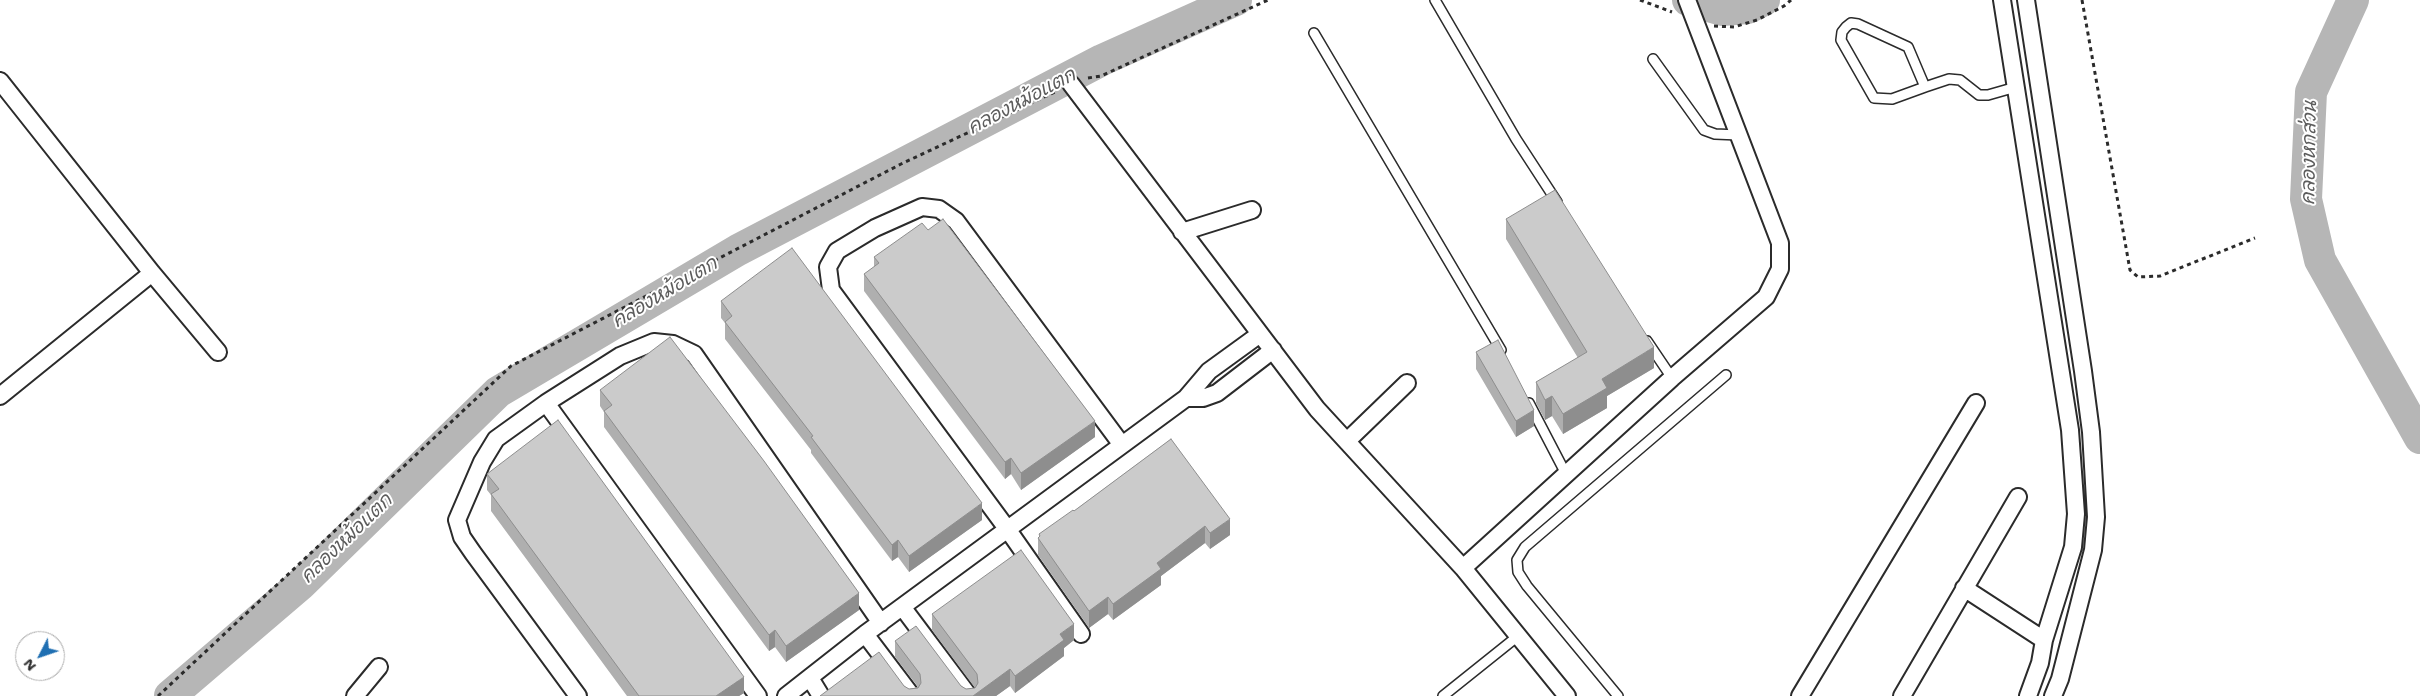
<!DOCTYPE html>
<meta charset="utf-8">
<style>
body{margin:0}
#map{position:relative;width:2420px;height:696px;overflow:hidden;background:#fff;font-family:"Shantell Sans",sans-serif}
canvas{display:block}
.north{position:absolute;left:15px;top:631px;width:50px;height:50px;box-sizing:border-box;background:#fff;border:1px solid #aaa;border-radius:50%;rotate:229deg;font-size:14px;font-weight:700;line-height:20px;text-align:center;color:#2b2b2b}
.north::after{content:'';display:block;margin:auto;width:18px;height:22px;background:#1f6fb2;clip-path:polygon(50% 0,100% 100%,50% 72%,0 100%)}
</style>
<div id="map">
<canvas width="2420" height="696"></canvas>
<div class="north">N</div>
</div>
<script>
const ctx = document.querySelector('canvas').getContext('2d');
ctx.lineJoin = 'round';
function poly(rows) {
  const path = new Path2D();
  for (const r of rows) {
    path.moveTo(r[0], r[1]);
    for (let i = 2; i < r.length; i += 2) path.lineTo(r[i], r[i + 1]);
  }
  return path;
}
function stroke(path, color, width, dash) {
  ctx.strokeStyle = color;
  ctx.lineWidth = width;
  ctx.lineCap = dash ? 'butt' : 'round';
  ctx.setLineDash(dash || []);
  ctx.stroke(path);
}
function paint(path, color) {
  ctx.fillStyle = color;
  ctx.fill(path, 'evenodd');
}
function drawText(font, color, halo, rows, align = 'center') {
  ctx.font = font + ' "Shantell Sans","Playpen Sans Thai",sans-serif';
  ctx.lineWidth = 4;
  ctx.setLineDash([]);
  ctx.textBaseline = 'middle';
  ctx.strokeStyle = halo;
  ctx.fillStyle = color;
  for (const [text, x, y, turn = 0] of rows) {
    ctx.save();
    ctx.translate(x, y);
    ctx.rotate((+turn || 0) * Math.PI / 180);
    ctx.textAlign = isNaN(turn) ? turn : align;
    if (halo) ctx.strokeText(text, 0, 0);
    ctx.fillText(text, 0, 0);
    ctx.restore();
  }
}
stroke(poly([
 [1688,0,1722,10,1748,8,1764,0],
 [2353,0,2311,92,2306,199,2320,260,2420,438],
 [170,696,301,584,498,392,738,250,1102,60,1236,0]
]), '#b6b6b6', 32);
const service = poly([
 [1435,0,1516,139,1557,202],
 [1314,33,1501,350],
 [1653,59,1704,130,1715,134,1739,135],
 [1925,87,1908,47,1858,24,1851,23,1846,27,1842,32,1841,40,1874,98,1892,99,1925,87,1949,79,1960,80,1979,95,1988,95,2016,87],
 [1647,341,1672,378],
 [1529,403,1566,474],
 [1443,696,1518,636],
 [1618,696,1527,586,1518,572,1517,560,1525,547,1726,375]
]);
const minor = poly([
 [2002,0,2070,430,2076,514,2073,547,2044,640,2040,663,2028,696],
 [2026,0,2083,371,2091,432,2096,517,2093,550,2060,679,2053,696],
 [0,81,152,273,218,352],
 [1071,84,1317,409,1463,568],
 [1182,232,1252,210],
 [0,396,152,273],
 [1186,398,1203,398,1217,393,1273,350],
 [546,403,758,696],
 [1347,441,1407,383],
 [1964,588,2044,640],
 [903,608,969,696],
 [865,634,912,696],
 [1081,634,1008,530,831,290,828,267,837,251,875,228,922,207,939,209,956,221,1122,445],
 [810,678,821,696],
 [355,696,379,667],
 [578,696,473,553,462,537,457,520,482,462,496,439,546,403,620,356,654,342,673,344,694,354,881,623],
 [786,696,865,634,1186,398,1209,371,1260,334],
 [1567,696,1463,568,1672,378,1766,297,1780,269,1780,243,1687,0],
 [1800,696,1976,403],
 [1902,696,2018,497]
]);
stroke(service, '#2b2b2b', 12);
stroke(minor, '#2b2b2b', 20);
stroke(poly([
 [1640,0,1672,12],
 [2082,0,2130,270,2138,277,2160,276,2255,238],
 [1714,26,1734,27,1757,20,1784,6,1791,0],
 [1088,78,1101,76,1268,0],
 [158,696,511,366,901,164,1057,91]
]), '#2b2b2b', 3, [4, 4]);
stroke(service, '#fff', 9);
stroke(minor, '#fff', 16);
paint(poly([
 [1506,219,1654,368,1607,396,1607,408,1563,434,1552,416,1545,420,1536,403,1536,382,1578,358,1506,239],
 [874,257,1095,437,1021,490,1011,474,1005,479,864,291,864,274,874,267],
 [721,301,982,520,909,572,898,557,892,561,811,453,811,450,725,339,725,323,721,318],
 [1476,352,1534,426,1516,437,1476,369],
 [600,390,859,610,786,662,775,647,769,651,604,427,604,412,600,406],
 [1171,439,1230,535,1210,549,1205,543,1161,576,1161,585,1113,620,1108,614,1089,628,1038,555,1038,538,1039,537,1039,534,1074,511],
 [487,474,744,693,739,696,627,696,491,511,491,495,487,490],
 [932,614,1074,640,1064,648,1064,656,1015,693,1010,686,996,696,820,696,904,686,909,689,918,687,895,657,895,641,966,689,975,688,932,630]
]), '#afafaf');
paint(poly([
 [1654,347,1654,368,1607,396,1607,408,1563,434,1563,414,1602,379],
 [1552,396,1552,416,1545,420,1545,400],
 [1534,410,1534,426,1516,437,1516,421],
 [1095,421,1095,437,1021,490,1021,473],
 [1011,458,1011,474,1005,479,1005,462],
 [982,503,982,520,909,572,909,556],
 [1230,519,1230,535,1210,549,1210,533],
 [1205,526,1205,543,1161,576,1161,585,1113,620,1113,604,1157,563],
 [898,540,898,557,892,561,892,545],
 [859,593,859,610,786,662,786,646],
 [1108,597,1108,614,1089,628,1089,611],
 [1074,624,1074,640,1064,648,1064,656,1015,693,1015,676,1060,634],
 [775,630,775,647,769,651,769,635],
 [1010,669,1010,686,996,696,973,696],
 [744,677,744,693,739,696,716,696]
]), '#8e8e8e');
const building = poly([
 [1555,190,1654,347,1602,379,1607,388,1563,414,1552,396,1545,400,1536,382,1587,352,1506,219,1555,190],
 [943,219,1095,421,1021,473,1011,458,1005,462,864,274,879,263,874,257,922,223,928,230,943,219],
 [792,248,982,503,909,556,898,540,892,545,811,437,813,436,725,322,732,316,721,301,792,248],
 [670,337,764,461,859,593,786,646,775,630,769,635,604,411,612,405,600,390,670,337],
 [1498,340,1534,410,1516,421,1476,352,1498,340],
 [558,420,744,677,716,696,639,696,491,494,499,489,487,474,558,420],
 [1171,439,1230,519,1210,533,1205,526,1157,563,1161,569,1113,604,1108,597,1089,611,1038,538,1040,536,1039,534,1073,510,1074,511,1171,439],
 [1021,550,1074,624,1060,634,1064,640,1015,676,1010,669,973,696,820,696,879,652,904,686,909,689,918,688,921,683,920,674,895,641,916,626,961,686,966,689,975,688,978,683,977,674,932,614,1021,550]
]);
paint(building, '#cbcbcb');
stroke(building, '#8e8e8e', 1);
drawText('italic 19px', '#5c5c5c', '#fff', [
 ["คลองหม้อแตก",1022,102,-28],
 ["คลองหกส่วน",2310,153,-89],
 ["คลองหม้อแตก",665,293,-31],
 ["คลองหม้อแตก",347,539,-44]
]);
</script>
